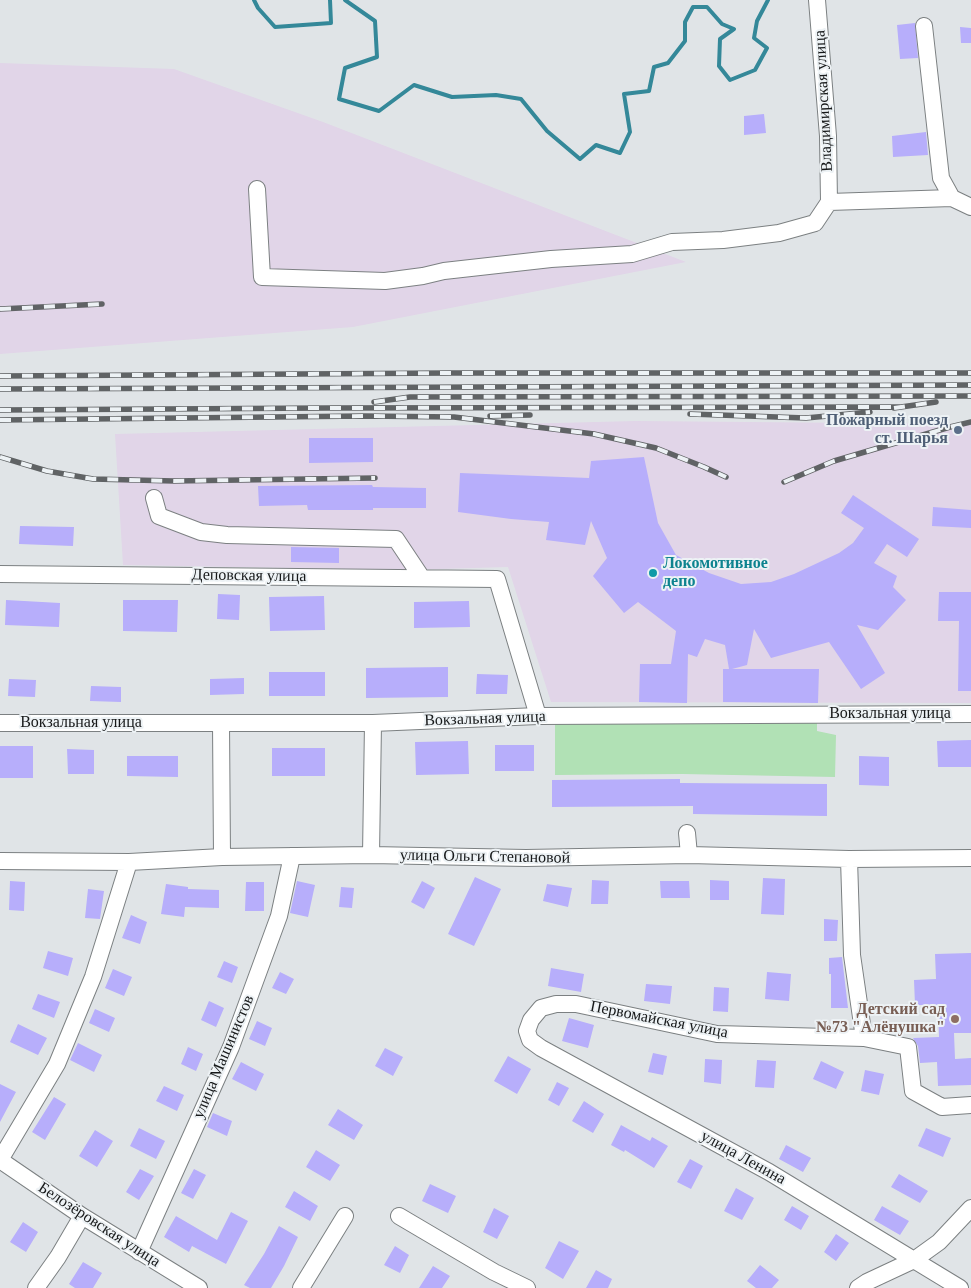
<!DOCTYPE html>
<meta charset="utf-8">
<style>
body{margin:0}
canvas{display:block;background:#e0e4e7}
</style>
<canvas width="971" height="1288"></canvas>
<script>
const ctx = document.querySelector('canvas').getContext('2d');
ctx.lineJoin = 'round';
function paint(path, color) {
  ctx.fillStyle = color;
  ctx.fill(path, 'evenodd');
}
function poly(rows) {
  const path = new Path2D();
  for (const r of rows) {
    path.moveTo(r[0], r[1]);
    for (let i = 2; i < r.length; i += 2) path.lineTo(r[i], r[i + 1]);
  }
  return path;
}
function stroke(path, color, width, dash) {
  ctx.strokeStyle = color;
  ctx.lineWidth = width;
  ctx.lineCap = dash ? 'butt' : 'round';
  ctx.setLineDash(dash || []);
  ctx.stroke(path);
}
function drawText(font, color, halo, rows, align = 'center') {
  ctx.font = font + ' "Times New Roman",serif';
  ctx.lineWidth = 4;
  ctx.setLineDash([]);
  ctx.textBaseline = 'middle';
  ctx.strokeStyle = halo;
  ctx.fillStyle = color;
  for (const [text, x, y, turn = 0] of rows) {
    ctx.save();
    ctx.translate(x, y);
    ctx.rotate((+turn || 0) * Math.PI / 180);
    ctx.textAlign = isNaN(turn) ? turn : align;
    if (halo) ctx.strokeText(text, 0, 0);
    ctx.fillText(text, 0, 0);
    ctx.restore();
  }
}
paint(poly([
 [0,63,174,69,323,122,686,262,353,327,0,354],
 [636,421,971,424,971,703,551,702,508,567,403,570,123,565,115,434]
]), '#e1d5e8');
paint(poly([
 [555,721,817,721,817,731,836,735,835,777,682,774,555,775]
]), '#b1e1b5');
stroke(poly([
 [254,0,258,8,275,27,331,23,330,0],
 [345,0,375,21,377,57,345,68,339,99,379,111,414,85,452,97,496,95,521,99,547,131,580,159,596,145,620,153,630,132,624,94,649,91,654,67,668,63,685,41,685,22,693,7,707,7,722,24,734,29,720,39,719,66,730,80,755,70,767,48,754,38,757,21,768,0]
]), '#348899', 4);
paint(poly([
 [915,23,918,58,900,59,897,25],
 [960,27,971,28,971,43,961,43],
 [764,114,766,133,744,135,744,116],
 [926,132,928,155,893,157,892,136],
 [309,438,373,438,373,462,309,463],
 [644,457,658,523,676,555,709,573,741,584,771,582,794,574,839,553,853,543,864,528,841,513,853,495,919,539,907,557,887,544,874,563,897,576,893,587,906,600,878,630,857,625,885,673,861,689,829,642,771,658,754,629,747,665,732,669,819,669,818,703,723,702,723,669,729,669,725,645,705,639,697,657,688,654,687,703,639,702,640,664,671,664,676,631,638,602,624,613,593,576,607,558,591,521,585,545,546,540,549,522,511,519,458,512,460,473,589,478,591,461],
 [372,485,373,487,426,488,426,508,373,508,373,510,308,510,307,505,259,506,258,486],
 [933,507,971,510,971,528,932,526],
 [20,526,74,527,73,546,19,544],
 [291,547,339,548,339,563,291,562],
 [939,592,971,592,971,691,958,691,959,621,938,621],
 [218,594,240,595,239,620,217,619],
 [324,596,325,630,270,631,269,597],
 [6,600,60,603,59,627,5,625],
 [123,600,178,600,177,632,123,631],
 [469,601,470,627,414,628,414,602],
 [448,667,448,697,366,698,366,668],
 [269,672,325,672,325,696,269,696],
 [477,674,508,675,507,694,476,694],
 [244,678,244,694,210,695,210,679],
 [9,679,36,680,35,697,8,696],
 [91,686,121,687,121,702,90,701],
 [971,740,971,767,938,767,937,741],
 [468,741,469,774,416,775,415,742],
 [495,745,534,745,534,771,495,771],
 [0,746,33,746,33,778,0,778],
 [272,748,325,748,325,776,272,776],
 [67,749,94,750,94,774,68,774],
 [127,756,178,756,178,777,127,776],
 [859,756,889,757,889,786,859,785],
 [680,779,680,783,827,784,827,816,693,814,693,806,552,807,552,780],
 [475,877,501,889,474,946,448,934],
 [763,878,785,879,784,915,761,914],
 [592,880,609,881,608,904,591,904],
 [710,880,729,881,729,900,710,900],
 [10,881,25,882,24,911,9,910],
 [297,881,315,885,308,917,290,913],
 [422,881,435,888,424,909,411,902],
 [660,881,689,881,690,898,661,898],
 [246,882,264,882,264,911,245,911],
 [166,884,188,887,188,889,219,890,219,908,185,907,184,917,161,914],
 [547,884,572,888,568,907,543,901],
 [341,887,354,888,352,908,339,907],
 [88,889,104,891,100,919,85,918],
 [131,915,147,922,140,944,122,938],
 [824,919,838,920,837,941,824,941],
 [48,951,73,958,68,976,43,968],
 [971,953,971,1033,954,1033,955,1059,971,1058,971,1085,938,1086,937,1062,920,1063,918,1046,913,1038,939,1037,938,1005,915,1005,914,980,936,979,935,954],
 [842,957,848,1008,831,1008,831,974,829,974,829,958],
 [224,961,238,967,232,983,217,977],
 [551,968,584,974,581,992,548,986],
 [113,969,132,977,124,996,105,988],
 [280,972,294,979,286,994,272,988],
 [767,972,791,974,789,1001,765,999],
 [646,984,672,986,670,1004,644,1001],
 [714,987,729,988,728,1012,713,1011],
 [38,994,60,1002,54,1018,32,1009],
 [209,1001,224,1008,216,1027,201,1020],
 [95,1009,115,1018,109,1032,89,1023],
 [569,1018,594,1025,588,1048,562,1041],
 [257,1021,272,1028,265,1046,249,1039],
 [18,1024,47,1038,38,1055,10,1042],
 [78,1043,102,1055,94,1072,70,1060],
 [188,1047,203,1054,196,1071,181,1064],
 [385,1048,403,1057,393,1076,375,1066],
 [653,1053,667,1056,663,1075,648,1072],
 [508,1056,531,1069,517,1094,494,1081],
 [705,1059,722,1060,721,1084,704,1082],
 [757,1060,776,1061,774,1088,755,1087],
 [821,1061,844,1072,836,1089,813,1079],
 [241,1062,264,1074,256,1091,232,1079],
 [865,1070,884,1074,879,1095,861,1091],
 [557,1082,569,1088,559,1106,548,1100],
 [0,1084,16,1092,0,1122],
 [164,1086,184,1095,177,1111,156,1101],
 [54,1097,66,1104,45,1140,32,1132],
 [584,1101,604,1114,593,1133,572,1121],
 [338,1109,363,1125,354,1140,328,1125],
 [213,1113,232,1121,227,1136,207,1127],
 [621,1125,650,1141,652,1137,668,1146,654,1168,625,1150,624,1152,611,1145],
 [139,1128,165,1141,156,1159,130,1146],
 [926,1128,951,1138,943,1157,918,1146],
 [95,1130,113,1141,97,1167,79,1156],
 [786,1145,811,1158,803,1172,779,1159],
 [316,1150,340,1165,330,1181,306,1167],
 [690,1159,703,1166,691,1189,677,1182],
 [140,1169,154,1176,139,1200,126,1192],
 [194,1169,206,1175,193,1199,181,1193],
 [899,1174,928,1191,920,1203,891,1187],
 [430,1184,456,1196,448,1213,422,1201],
 [736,1188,754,1198,742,1220,724,1211],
 [294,1191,318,1206,310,1221,285,1207],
 [792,1206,809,1216,801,1230,784,1220],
 [882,1206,909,1221,900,1235,874,1220],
 [494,1208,509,1216,497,1239,483,1232],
 [231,1212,248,1221,226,1264,192,1246,189,1252,164,1237,176,1216,217,1240],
 [23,1222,38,1232,26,1252,10,1242],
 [279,1226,298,1237,284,1266,271,1288,250,1288,244,1285,264,1254],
 [836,1234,849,1243,836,1261,824,1252],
 [559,1241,579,1251,563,1279,545,1268],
 [395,1246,409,1255,400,1273,384,1265],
 [83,1262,102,1273,93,1288,75,1288,69,1284],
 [760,1265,779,1280,772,1288,756,1288,747,1281],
 [433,1266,450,1276,442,1288,419,1288],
 [596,1270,612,1279,608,1288,586,1288]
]), '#b7aefb');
const minor = poly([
 [817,0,828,136,829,202],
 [924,26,941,178,952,198],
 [257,189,262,277,385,281,423,276,444,271,551,259,632,254,672,242,723,240,779,233,815,223,829,202],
 [829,202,952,198,971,207],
 [154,498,159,516,201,532,227,535,396,539,422,578],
 [0,574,497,579,538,716],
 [0,723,373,723,538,716,971,714],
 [221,723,222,857],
 [687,833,689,855],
 [371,855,373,723],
 [849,859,852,955,864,1038],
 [0,861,129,862,222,857,371,855,526,858,689,855,849,859,971,858],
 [0,1160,57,1064,93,977,129,862],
 [0,1160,82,1216,199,1288],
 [399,1216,494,1272,527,1288],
 [139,1252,231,1047,279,916,292,856],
 [36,1288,58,1257,82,1216],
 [301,1288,345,1216],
 [858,1288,867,1282,914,1260,939,1242,971,1208],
 [960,1288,769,1172,541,1048,530,1040,527,1031,531,1020,541,1008,556,1004,576,1004,717,1034,864,1038,908,1047,913,1091,942,1107,971,1105]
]);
stroke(minor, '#7c8082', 18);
stroke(minor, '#fff', 16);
const rail = poly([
 [0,309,102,304],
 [0,376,450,373,971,373],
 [0,389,971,385],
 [374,402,410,397,971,396],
 [894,408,936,402],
 [0,410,327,408,899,407],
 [690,414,806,418,870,412],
 [490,416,530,415],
 [0,420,364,416,454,417,594,434,656,448,704,467,726,477],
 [0,457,47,471,93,479,174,481,375,478],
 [784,482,834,461,950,427,971,422]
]);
stroke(rail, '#606365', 5.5);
stroke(rail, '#edf2f5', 4, [11]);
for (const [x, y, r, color] of [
 [958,430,5,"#5c6f8a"],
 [653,573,5,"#0f9aa8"],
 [955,1019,5,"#8d6e63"]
]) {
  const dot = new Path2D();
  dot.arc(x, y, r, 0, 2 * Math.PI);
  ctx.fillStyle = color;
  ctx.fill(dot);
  stroke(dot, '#edf2f5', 2);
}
drawText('16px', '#17191a', '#edf2f5', [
 ["Владимирская улица",824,101,-93],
 ["Деповская улица",249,576,1],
 ["Вокзальная улица",890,714],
 ["Вокзальная улица",485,719,-2],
 ["Вокзальная улица",81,723],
 ["улица Ольги Степановой",485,857,1],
 ["Первомайская улица",659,1020,11],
 ["улица Машинистов",224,1057,-67],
 ["улица Ленина",743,1158,29],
 ["Белозёровская улица",99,1225,33]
]);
drawText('bold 16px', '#4e5e75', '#edf2f5', [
 ["Пожарный поезд",948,421],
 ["ст. Шарья",948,439]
], 'right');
drawText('bold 16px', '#0d838f', '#edf2f5', [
 ["Локомотивное",663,564],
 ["депо",663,582]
], 'left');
drawText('bold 16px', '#785e54', '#edf2f5', [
 ["Детский сад",945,1010],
 ["№73 \"Алёнушка\"",945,1028]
], 'right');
</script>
